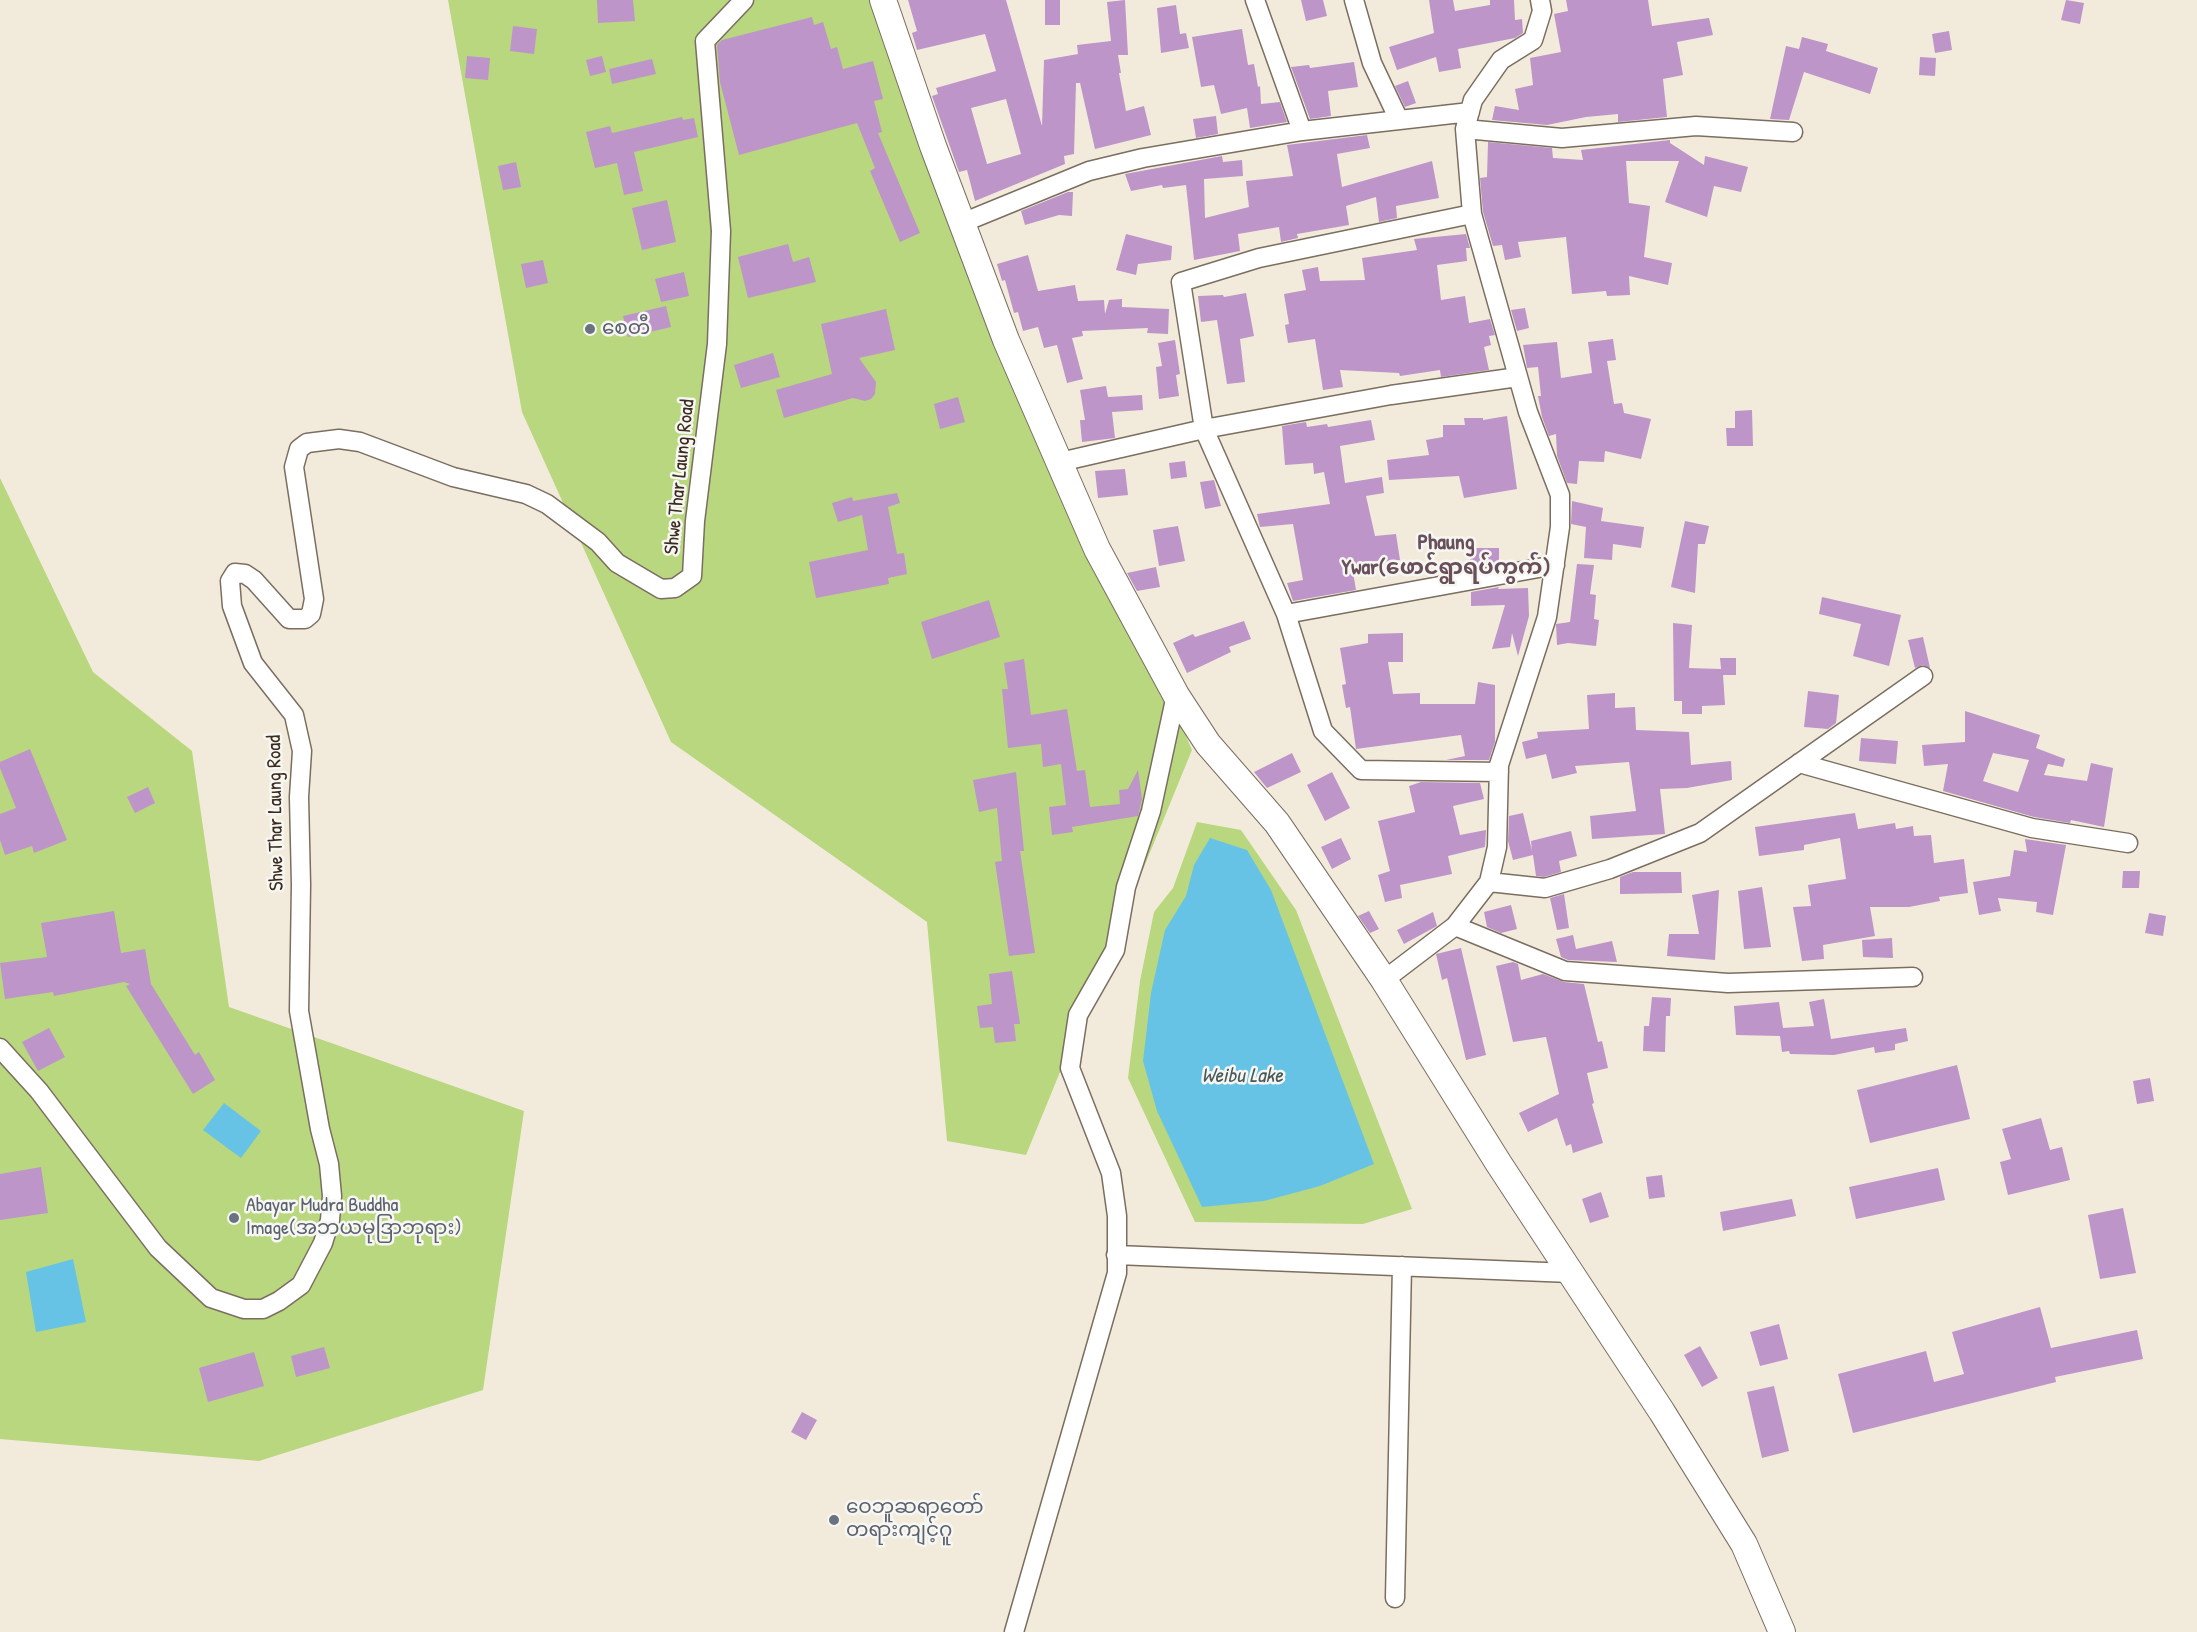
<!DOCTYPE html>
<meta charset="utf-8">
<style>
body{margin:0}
canvas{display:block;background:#f2ebdb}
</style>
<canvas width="2197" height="1632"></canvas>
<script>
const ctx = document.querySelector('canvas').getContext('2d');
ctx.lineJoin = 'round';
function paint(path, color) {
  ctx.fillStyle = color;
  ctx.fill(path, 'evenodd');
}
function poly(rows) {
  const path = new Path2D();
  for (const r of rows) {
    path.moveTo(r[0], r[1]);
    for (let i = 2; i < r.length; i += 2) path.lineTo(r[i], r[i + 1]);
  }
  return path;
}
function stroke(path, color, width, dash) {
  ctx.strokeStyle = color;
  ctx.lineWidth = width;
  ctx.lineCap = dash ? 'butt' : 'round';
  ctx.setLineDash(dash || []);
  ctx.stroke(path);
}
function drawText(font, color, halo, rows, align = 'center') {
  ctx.font = font + ' "Patrick Hand","Noto Sans Myanmar",sans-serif';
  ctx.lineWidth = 5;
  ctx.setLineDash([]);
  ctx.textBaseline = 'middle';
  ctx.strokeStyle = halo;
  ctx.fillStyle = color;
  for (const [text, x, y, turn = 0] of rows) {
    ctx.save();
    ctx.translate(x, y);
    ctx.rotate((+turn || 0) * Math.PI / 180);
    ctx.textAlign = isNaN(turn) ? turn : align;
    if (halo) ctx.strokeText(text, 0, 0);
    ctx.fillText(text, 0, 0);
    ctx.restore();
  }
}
paint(poly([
 [448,0,873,0,1192,750,1026,1155,947,1141,927,922,671,742,522,412],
 [0,478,93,672,192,751,229,1007,524,1111,483,1390,259,1461,0,1439],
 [1197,822,1241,830,1296,910,1412,1209,1363,1224,1195,1222,1128,1078,1140,981,1154,912,1173,888]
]), '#b9d77e');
paint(poly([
 [1210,838,1247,850,1271,890,1374,1164,1320,1186,1264,1201,1202,1207,1157,1111,1143,1061,1151,993,1165,930,1186,896,1194,865],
 [224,1103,261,1131,241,1158,203,1130],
 [73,1259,86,1322,36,1332,26,1272]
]), '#67c3e5');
paint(poly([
 [597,0,633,0,635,21,598,23],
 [908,0,1006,0,1042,126,1044,60,1078,54,1077,45,1111,41,1107,2,1125,0,1128,55,1118,55,1121,73,1119,73,1126,111,1144,106,1151,135,1095,149,1080,83,1076,83,1074,154,1064,156,1065,164,975,201,967,170,959,172,932,96,938,94,936,88,996,71,985,34,917,50,912,33,917,31],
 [1006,99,1021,154,987,164,971,108],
 [1045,0,1060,0,1060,25,1045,25],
 [1301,0,1323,0,1327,16,1306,21],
 [1429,0,1453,0,1455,11,1490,5,1490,0,1514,0,1515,20,1522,19,1523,33,1515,38,1458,49,1461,68,1439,72,1436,57,1397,70,1389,47,1434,33],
 [1566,0,1648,0,1652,26,1709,18,1713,35,1677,42,1683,75,1663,79,1667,117,1618,122,1618,114,1586,117,1547,125,1492,120,1495,106,1519,110,1515,89,1533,85,1530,58,1561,52,1554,14,1568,11],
 [2066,0,2084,3,2080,24,2061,20],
 [1176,5,1180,34,1186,33,1189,48,1161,53,1157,8],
 [812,17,814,25,823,22,831,49,837,47,843,69,873,61,883,99,874,101,882,132,878,133,920,233,900,242,870,171,875,168,857,123,739,155,720,82,717,45,722,40],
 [513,26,537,29,534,54,510,51],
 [1242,29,1248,65,1254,64,1258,87,1260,86,1261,104,1280,102,1287,122,1250,128,1247,108,1221,114,1214,85,1201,87,1192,37],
 [1949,31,1952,50,1935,53,1932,34],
 [1802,37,1828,44,1826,51,1878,68,1870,94,1804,72,1789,120,1770,119,1786,46,1799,49],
 [467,56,490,58,488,80,465,78],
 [602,56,606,72,590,76,586,60],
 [1920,57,1936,58,1935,76,1919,75],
 [652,59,656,74,612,84,609,69],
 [1354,62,1358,87,1328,91,1331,116,1310,119,1291,67,1309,65,1310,68],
 [1408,81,1416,103,1405,107,1395,86],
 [1216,116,1218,134,1196,138,1193,119],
 [682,117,683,120,694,118,698,137,634,152,643,191,624,195,617,163,595,168,586,132,610,126,612,133],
 [1367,135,1370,148,1337,154,1342,187,1432,161,1439,198,1396,206,1397,218,1379,222,1376,197,1346,206,1349,225,1297,234,1298,238,1281,242,1279,227,1238,234,1240,251,1194,260,1186,185,1163,188,1162,185,1131,191,1125,174,1222,156,1223,162,1242,160,1243,176,1204,179,1205,218,1249,207,1246,181,1293,176,1287,145],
 [1670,140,1670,143,1704,165,1705,156,1748,167,1741,192,1714,186,1707,217,1665,202,1679,161,1626,161,1629,203,1650,206,1644,257,1672,263,1668,285,1629,276,1630,295,1607,296,1606,291,1572,294,1566,237,1518,242,1521,257,1505,260,1502,245,1493,246,1483,212,1480,178,1487,177,1488,142,1552,148,1553,158,1583,160,1581,150],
 [516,162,521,187,503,190,498,166],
 [1068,192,1073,192,1072,216,1059,215,1025,225,1021,211],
 [667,200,676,242,642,250,632,208],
 [1126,234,1172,246,1171,260,1138,264,1136,275,1116,270],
 [1466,234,1470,248,1466,248,1467,261,1437,265,1441,300,1465,296,1469,323,1490,319,1495,335,1489,336,1491,345,1484,347,1489,370,1441,377,1440,370,1400,376,1399,373,1340,370,1343,387,1323,390,1315,339,1288,343,1285,325,1289,324,1284,294,1306,290,1302,270,1318,267,1320,281,1365,280,1362,258,1417,250,1414,239],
 [788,244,793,262,809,257,816,282,748,298,738,257],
 [1028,255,1038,291,1075,285,1078,301,1104,300,1105,314,1109,300,1122,299,1122,307,1169,309,1168,334,1147,333,1148,328,1082,331,1083,336,1072,338,1083,379,1067,383,1057,345,1044,348,1038,327,1023,331,1018,312,1014,313,1005,280,1002,281,997,264],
 [543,260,548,283,526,288,521,264],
 [684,272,689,296,661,302,655,279],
 [1246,293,1254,336,1240,339,1245,382,1227,384,1217,320,1201,322,1198,296,1223,295,1224,297],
 [666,306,671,327,628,337,623,316],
 [1525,308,1529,328,1517,331,1511,310],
 [886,309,895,350,859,358,876,382,875,394,871,399,865,401,853,398,784,418,776,390,832,374,821,324],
 [1613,339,1616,360,1607,361,1614,404,1622,403,1624,413,1651,419,1641,459,1605,451,1604,462,1579,461,1577,484,1567,483,1557,456,1556,434,1549,436,1542,417,1538,396,1541,396,1538,367,1527,368,1523,345,1557,342,1561,378,1592,373,1588,342],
 [1175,340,1180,374,1176,375,1179,396,1159,399,1156,367,1162,366,1158,343],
 [773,353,780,377,741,388,734,365],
 [1106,386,1108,397,1142,395,1143,410,1112,412,1115,438,1082,442,1080,420,1085,420,1080,390],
 [958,397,965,422,940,429,934,404],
 [1752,410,1753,446,1727,446,1726,428,1735,428,1735,411],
 [1507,416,1517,489,1464,498,1459,476,1389,480,1387,460,1429,455,1426,440,1443,437,1443,425,1465,425,1464,418,1483,418,1483,420],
 [1371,420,1375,440,1340,446,1345,483,1382,477,1384,493,1366,496,1375,536,1396,534,1400,560,1352,566,1356,590,1293,601,1287,583,1303,580,1293,524,1260,527,1257,514,1330,504,1324,472,1314,474,1313,463,1285,465,1282,426,1306,422,1307,427,1327,424,1328,427],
 [1185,461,1187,477,1171,479,1169,463],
 [1125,469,1128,495,1098,498,1095,471],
 [1214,480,1221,506,1205,509,1200,482],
 [897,493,900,503,888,507,897,554,904,553,907,574,888,578,889,584,816,598,809,562,868,550,862,515,838,522,832,503,852,497,853,501],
 [1572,501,1603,508,1601,521,1644,527,1641,548,1613,544,1612,560,1584,558,1586,527,1571,524],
 [1685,521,1709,526,1705,544,1698,544,1695,593,1671,587],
 [1178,526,1185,561,1159,566,1153,530],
 [1470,548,1499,548,1499,564,1470,569],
 [1577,564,1594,565,1590,594,1596,595,1594,619,1599,620,1596,646,1568,643,1557,645,1556,624,1570,622],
 [1156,567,1160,587,1137,591,1127,573],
 [1499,587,1498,589,1528,588,1529,616,1518,656,1512,633,1510,647,1492,649,1505,605,1471,606,1471,592],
 [1822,597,1901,615,1889,666,1853,656,1861,624,1819,614],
 [989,600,1000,637,932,659,921,622],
 [1244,621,1251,639,1229,647,1231,652,1187,673,1173,643,1193,634,1195,637],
 [1673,623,1692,625,1689,668,1721,669,1720,658,1736,658,1736,675,1723,675,1725,705,1702,706,1702,714,1682,714,1682,701,1674,701],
 [1403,633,1403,662,1388,662,1393,694,1420,693,1420,704,1475,704,1478,682,1495,685,1495,742,1489,760,1446,760,1465,756,1461,735,1356,749,1350,707,1346,708,1342,685,1346,684,1340,648,1368,643,1368,634],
 [1923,637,1930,668,1923,665,1915,668,1908,640],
 [1024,659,1031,715,1067,709,1077,771,1085,770,1090,807,1120,804,1119,790,1128,789,1138,770,1142,799,1138,816,1072,827,1073,832,1052,835,1049,807,1066,805,1061,764,1043,767,1041,744,1008,748,1002,689,1008,689,1004,663],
 [1808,691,1839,695,1836,723,1828,729,1804,727],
 [1615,693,1615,708,1635,707,1636,730,1689,732,1691,765,1731,761,1732,780,1687,788,1660,789,1665,834,1592,839,1590,816,1636,811,1629,762,1575,766,1577,773,1552,779,1546,754,1526,759,1522,742,1538,738,1537,732,1589,729,1587,695],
 [1965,711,2040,735,2036,748,2065,759,2063,767,2048,764,2044,775,2087,781,2091,763,2113,768,2104,827,2071,820,2070,823,2034,817,1943,791,1948,764,1924,766,1922,745,1965,742],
 [1993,753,2029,760,2018,792,1983,781],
 [1861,738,1898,741,1896,764,1859,761],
 [30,749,67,840,34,853,32,846,5,855,0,840,0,814,16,808,0,768,0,762],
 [1292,753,1301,772,1267,788,1254,772],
 [1016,772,1024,851,1020,851,1035,953,1009,956,995,862,1002,861,997,808,979,812,973,780],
 [1332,772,1350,808,1325,821,1307,785],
 [1421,782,1480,783,1484,799,1453,806,1460,835,1486,830,1485,847,1448,856,1452,874,1400,885,1402,898,1385,902,1378,875,1390,871,1378,821,1415,812,1409,786],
 [148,787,155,803,135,813,127,797],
 [1523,813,1532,851,1531,841,1571,831,1577,856,1559,861,1561,872,1544,877,1536,876,1533,855,1513,860,1508,841,1509,816],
 [1855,813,1858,829,1895,823,1896,829,1913,826,1914,836,1931,835,1934,863,1964,859,1968,893,1939,897,1940,901,1909,907,1870,907,1875,936,1823,945,1824,959,1802,961,1793,907,1811,906,1808,885,1846,879,1840,838,1804,845,1804,850,1759,856,1755,827],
 [1341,838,1351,859,1332,869,1321,847],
 [2025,839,2066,845,2053,915,2036,912,2037,902,1998,898,2001,911,1979,915,1973,882,2010,876,2014,850,2027,852],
 [2123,871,2140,871,2139,888,2122,888],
 [1633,872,1681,872,1682,893,1620,894,1620,877],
 [1762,887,1771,947,1744,949,1738,891],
 [1719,890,1715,960,1667,956,1669,934,1699,934,1692,895],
 [1564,894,1569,928,1557,930,1550,898],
 [1511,905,1517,929,1501,933,1487,927,1484,912],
 [114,911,121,953,145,949,151,984,195,1055,199,1052,215,1080,193,1094,126,986,130,984,124,982,54,996,53,992,5,999,0,963,47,957,41,923],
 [1369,911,1379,929,1370,933,1358,916],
 [1433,912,1437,926,1404,944,1397,930],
 [2149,913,2166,916,2163,936,2145,933],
 [1573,935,1576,949,1612,941,1617,962,1568,960,1561,957,1556,939],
 [1892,938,1893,958,1863,957,1862,940],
 [1461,948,1486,1055,1466,1060,1447,978,1442,980,1436,954],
 [1513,962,1518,964,1521,980,1543,974,1564,982,1584,984,1598,1042,1602,1041,1608,1068,1587,1073,1594,1103,1592,1104,1603,1143,1573,1153,1571,1144,1566,1146,1557,1118,1528,1132,1519,1113,1559,1094,1546,1037,1513,1042,1496,966],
 [1012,971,1020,1024,1014,1024,1016,1041,995,1043,993,1027,980,1028,977,1006,992,1004,989,974],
 [1652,997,1671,998,1670,1016,1666,1016,1665,1052,1643,1051,1644,1026,1649,1026],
 [1824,999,1831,1039,1906,1028,1908,1041,1895,1044,1895,1050,1875,1053,1874,1047,1834,1055,1790,1054,1789,1051,1782,1052,1780,1036,1736,1035,1734,1006,1779,1002,1783,1028,1814,1026,1809,1002],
 [49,1028,65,1057,38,1071,22,1042],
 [1957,1065,1970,1119,1870,1143,1857,1090],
 [2150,1078,2154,1101,2137,1104,2133,1081],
 [2041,1118,2050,1150,2062,1147,2070,1180,2008,1195,2000,1162,2011,1159,2002,1129],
 [41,1167,48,1213,0,1220,0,1174],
 [1938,1168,1945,1200,1856,1219,1849,1187],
 [1662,1175,1665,1197,1649,1199,1646,1177],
 [1601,1192,1609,1217,1590,1223,1582,1199],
 [1792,1199,1796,1216,1723,1231,1720,1212],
 [2123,1208,2136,1273,2100,1279,2088,1215],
 [2040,1307,2051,1348,2137,1330,2143,1359,2055,1377,2056,1382,1853,1433,1838,1374,1926,1351,1934,1382,1964,1374,1952,1332],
 [1779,1324,1788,1359,1760,1366,1750,1332],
 [1700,1346,1718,1378,1702,1387,1684,1355],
 [324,1347,330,1368,296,1377,291,1356],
 [254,1352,264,1386,208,1402,199,1368],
 [1774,1386,1789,1451,1762,1458,1747,1392],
 [802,1412,817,1420,806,1440,791,1432]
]), '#bd95c9');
const minor = poly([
 [1255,0,1302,131],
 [1354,0,1372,63,1399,120],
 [1465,129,1562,138,1696,126,1793,132],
 [1472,214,1259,258,1181,282,1204,429,1286,614,1323,731,1361,770,1499,772],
 [962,223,1089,171,1143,158,1302,131,1470,112],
 [1060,462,1204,429,1391,395,1518,377],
 [1286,614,1555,565],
 [1799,763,2032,828,2128,843],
 [1489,882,1545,888,1610,869,1700,833,1923,676],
 [1455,926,1565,971,1728,983,1913,977],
 [1384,980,1455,926,1489,882,1497,847,1499,765,1547,617,1560,527,1560,495,1528,412,1472,214,1465,129,1473,100,1501,60,1533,40,1542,11,1540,0],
 [0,1048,39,1091,158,1248,211,1298,244,1309,263,1309,279,1301,301,1285,323,1243,330,1220,332,1196,329,1164,320,1129,299,1011,301,885,299,797,302,751,294,715,253,663,232,606,230,581,235,573,245,574,254,580,289,619,305,619,311,614,314,599,294,467,299,449,307,443,339,439,360,442,453,477,526,494,547,504,598,542,617,563,661,589,675,588,692,576,695,521,717,344,721,231,705,41,744,0],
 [1116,1255,1571,1273],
 [1395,1598,1402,1266],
 [1014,1632,1117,1273,1117,1216,1111,1173,1070,1068,1078,1015,1115,950,1126,887,1151,811,1176,695]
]);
const secondary = poly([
 [883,0,933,146,1006,340,1097,549,1176,695,1208,744,1277,823,1384,980,1499,1164,1662,1412,1744,1544,1782,1632]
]);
stroke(minor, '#7b6e60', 21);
stroke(secondary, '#7b6e60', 28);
stroke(minor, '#fff', 18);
stroke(secondary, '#fff', 26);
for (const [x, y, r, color] of [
 [590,329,6,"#6b7280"],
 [234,1218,6,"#6b7280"],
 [834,1520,6,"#6b7280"]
]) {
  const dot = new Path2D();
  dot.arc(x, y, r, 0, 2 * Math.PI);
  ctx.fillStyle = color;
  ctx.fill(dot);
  stroke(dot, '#f6f6f2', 2);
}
drawText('20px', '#5b616d', '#f6f6f2', [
 ["စေတီ",602,329],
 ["Abayar Mudra Buddha",246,1206],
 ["Image(အဘယမုဒြာဘုရား)",246,1229],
 ["ဝေဘူဆရာတော်",846,1508],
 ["တရားကျင့်ဂူ",846,1531]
], 'left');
drawText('20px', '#3b2a1e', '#f6f6f2', [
 ["Shwe Thar Laung Road",680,477,-84],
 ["Shwe Thar Laung Road",276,813,-91]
]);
drawText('italic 21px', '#48585a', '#f6f6f2', [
 ["Weibu Lake",1242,1076]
]);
drawText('bold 22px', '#684f5a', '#f6f6f2', [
 ["Phaung",1446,543],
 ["Ywar(ဖောင်ရွာရပ်ကွက်)",1446,568]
]);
</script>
